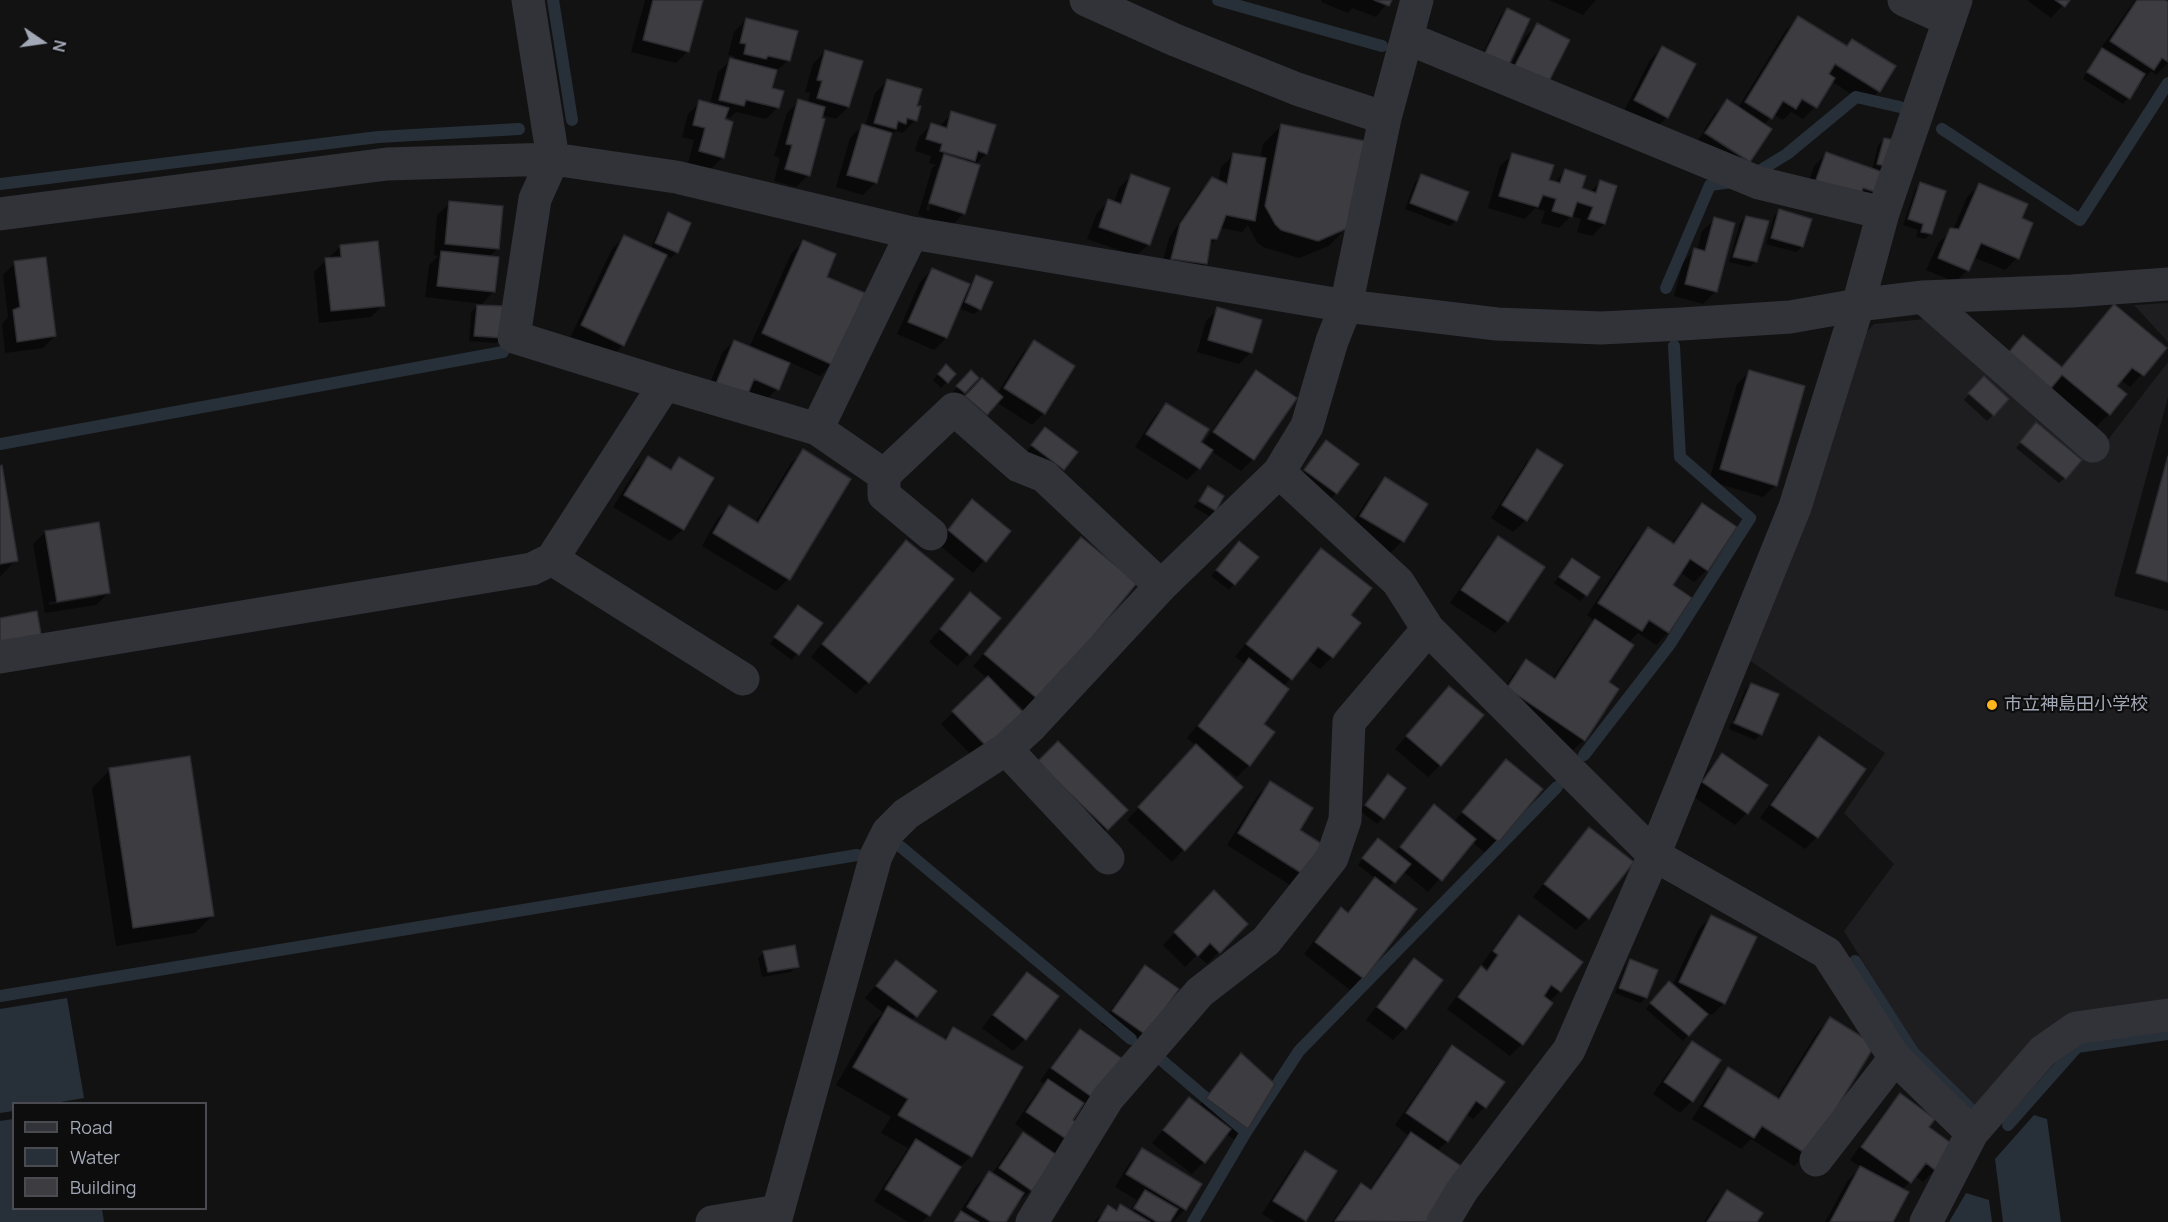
<!DOCTYPE html>
<meta charset="utf-8">
<style>
body{margin:0}
#map{position:relative;width:2168px;height:1222px;overflow:hidden;background:#121213;font-family:Manrope,sans-serif}
canvas{display:block}
.legend{position:absolute;left:12px;top:1102px;width:195px;height:108px;box-sizing:border-box;background:#0d0d0e;border:2px solid #494b51;margin:0;padding:8px 10px;list-style:none;font-size:18px;color:#a2a8b5}
.legend li{display:flex;align-items:center;gap:12px;height:30px}
.legend b{width:30px;border:2px solid #494b51}
.north{position:absolute;left:12px;top:12px;width:60px;height:60px;-webkit-text-stroke:4px #0d0d0e;paint-order:stroke;rotate:103deg;font-size:16px;font-weight:700;line-height:24px;text-align:center;color:#a2a8b5}
.north::after{content:'';display:block;margin:auto;width:21px;height:27px;background:#a2a8b5;clip-path:polygon(50% 0,100% 100%,50% 72%,0 100%)}
</style>
<div id="map">
<canvas width="2168" height="1222"></canvas>
<ul class="legend">
<li><b style="height:8px;background:#323339"></b>Road</li>
<li><b style="height:16px;background:#273038"></b>Water</li>
<li><b style="height:16px;background:#3c3c41"></b>Building</li>
</ul>
<div class="north">N</div>
</div>
<script>
const ctx = document.querySelector('canvas').getContext('2d');
ctx.lineJoin = 'round';
function paint(path, color) {
  ctx.fillStyle = color;
  ctx.fill(path, 'evenodd');
}
function poly(rows) {
  const path = new Path2D();
  for (const r of rows) {
    path.moveTo(r[0], r[1]);
    for (let i = 2; i < r.length; i += 2) path.lineTo(r[i], r[i + 1]);
  }
  return path;
}
function stroke(path, color, width, dash) {
  ctx.strokeStyle = color;
  ctx.lineWidth = width;
  ctx.lineCap = dash ? 'butt' : 'round';
  ctx.setLineDash(dash || []);
  ctx.stroke(path);
}
function drawText(font, color, halo, rows, align = 'center') {
  ctx.font = font + ' Manrope,"Noto Sans JP",sans-serif';
  ctx.lineWidth = 4.5;
  ctx.setLineDash([]);
  ctx.textBaseline = 'middle';
  ctx.strokeStyle = halo;
  ctx.fillStyle = color;
  for (const [text, x, y, turn = 0] of rows) {
    ctx.save();
    ctx.translate(x, y);
    ctx.rotate((+turn || 0) * Math.PI / 180);
    ctx.textAlign = isNaN(turn) ? turn : align;
    if (halo) ctx.strokeText(text, 0, 0);
    ctx.fillText(text, 0, 0);
    ctx.restore();
  }
}
paint(poly([
 [2168,303,2168,342,2134,305],
 [1926,319,2093,459,2168,362,2168,1003,2075,1016,1979,1108,1919,1052,1844,931,1894,864,1844,813,1885,753,1746,658,1858,341,1874,324]
]), '#1e1e20');
paint(poly([
 [67,998,84,1098,55,1103,14,1104,13,1111,0,1113,0,1009],
 [2034,1115,2047,1119,2061,1222,2003,1222,1995,1159],
 [13,1119,14,1208,102,1209,104,1222,0,1222,0,1121],
 [1966,1193,1989,1200,1992,1222,1949,1222]
]), '#273038');
paint(poly([
 [645,0,701,0,688,51,676,63,631,52],
 [1322,0,1390,0,1376,17,1352,8,1348,13,1321,2],
 [1549,0,1596,0,1583,15],
 [2027,0,2068,0,2051,18],
 [2135,0,2162,0,2168,4,2168,63,2156,75,2151,71,2123,104,2083,79,2096,55],
 [1507,10,1528,20,1478,63,1501,15],
 [1798,18,1845,47,1852,41,1894,67,1879,91,1867,104,1831,81,1815,108,1815,105,1797,93,1795,96,1814,108,1803,119,1791,112,1783,120,1773,114,1764,125,1748,159,1704,130,1715,113,1727,101,1738,108,1786,30],
 [746,20,789,60,775,72,770,89,778,107,766,119,736,112,730,118,724,116,723,157,711,169,688,163,694,140,682,137,688,114,700,102,710,104,718,72,731,60,734,61,734,56,728,55,734,32],
 [1537,25,1568,40,1501,84,1525,37],
 [1662,48,1667,117,1655,129,1623,113,1650,60],
 [825,51,848,107,836,119,821,115,808,175,796,187,774,181,780,158,774,156,787,113,799,101,808,103,810,93,805,92,813,64],
 [887,81,915,107,915,120,903,133,896,131,892,135,890,134,875,183,863,195,836,187,850,138,862,126,865,127,875,93],
 [952,113,986,154,975,165,964,213,952,226,918,215,932,168,936,165,929,163,931,156,915,151,919,137,931,125,939,127],
 [938,168,941,168,929,211,926,210],
 [1281,126,1347,227,1329,246,1299,258,1263,247,1257,242,1248,225,1242,232,1220,228,1216,239,1209,246,1206,264,1194,276,1160,271,1169,238,1200,191,1212,179,1218,182,1221,167,1234,155,1260,159,1263,144],
 [1703,133,1748,162,1694,145],
 [1884,139,1899,143,1879,193,1802,200,1814,166,1826,154,1872,170,1878,145],
 [1513,154,1548,181,1554,183,1565,171,1581,189,1590,192,1601,182,1604,224,1592,236,1577,232,1581,219,1571,216,1559,228,1541,223,1545,211,1535,208,1525,219,1488,208,1500,166],
 [1131,176,1149,244,1136,256,1087,239,1097,213,1109,201,1114,203,1119,188],
 [1421,176,1456,220,1450,226,1405,209,1415,182],
 [1920,184,1931,233,1925,239,1916,237,1918,230,1903,225,1915,190],
 [1979,185,2020,219,2017,258,2005,270,1973,257,1968,270,1955,282,1926,270,1939,242,1953,230,1967,197],
 [450,203,498,248,488,258,494,291,482,304,425,297,429,265,438,256,434,255,437,215],
 [1780,211,1802,247,1796,252,1766,244,1774,216],
 [668,214,677,252,671,258,665,255,623,345,611,357,570,338,612,249,624,237,650,249,663,220],
 [1746,217,1756,261,1750,267,1729,262,1740,223],
 [1715,219,1734,224,1715,292,1703,304,1674,296,1683,262,1695,250,1697,251,1702,231],
 [803,241,825,277,832,364,820,376,789,362,777,389,765,401,704,398,722,353,734,341,749,348,791,254],
 [341,246,383,305,371,317,319,323,314,272],
 [15,263,55,336,43,348,5,353,2,324,8,317,3,275],
 [932,269,969,286,976,277,980,309,974,314,958,308,946,338,934,350,897,334,920,282],
 [477,306,502,337,496,343,469,341,471,312],
 [2114,306,2165,348,2130,387,2121,380,2115,387,2109,414,2097,426,2049,387,1993,371,2011,349,2061,368],
 [1218,309,1251,352,1239,364,1197,352,1206,321],
 [1034,342,1044,413,1032,425,996,402,980,420,961,403,982,380,997,394,1022,354],
 [940,372,954,374,941,388,933,380],
 [1256,372,1253,459,1241,471,1211,451,1199,468,1187,480,1135,447,1154,417,1166,404,1202,445,1244,384],
 [1749,372,1776,485,1763,497,1709,481,1737,384],
 [965,378,977,378,958,398,952,393],
 [1984,378,1993,415,1987,421,1964,400],
 [2168,397,2168,611,2114,596],
 [1045,429,1076,452,1057,475,1027,451],
 [2031,430,2065,478,2059,483,2016,448],
 [1321,448,1336,493,1330,499,1300,477],
 [804,451,788,579,776,591,702,546,717,519,729,507,755,523,791,463],
 [1538,451,1561,465,1526,520,1513,532,1491,518,1526,463],
 [648,458,668,470,679,459,683,529,670,541,613,507,636,470],
 [0,467,16,560,0,577],
 [1385,479,1426,504,1402,541,1390,554,1349,528,1373,491],
 [1208,488,1215,510,1209,516,1194,507],
 [973,501,1009,531,973,573,937,543],
 [1702,505,1707,570,1694,582,1680,572,1671,586,1690,598,1668,633,1656,645,1638,633,1628,643,1607,682,1584,740,1571,752,1496,701,1514,673,1526,661,1552,679,1583,633,1595,621,1587,615,1636,541,1648,529,1672,544,1690,517],
 [45,532,108,593,96,605,45,613,33,544],
 [97,594,97,597,49,605,49,602],
 [1498,537,1543,568,1507,621,1495,633,1450,603,1486,550],
 [1081,539,1135,583,1027,712,1010,697,1008,699,1022,713,975,759,941,724,988,679,973,666],
 [907,542,868,682,856,694,811,657,894,554],
 [1234,548,1234,584,1229,590,1211,576],
 [1321,550,1332,657,1320,669,1307,659,1284,686,1262,724,1249,765,1237,777,1217,762,1215,763,1241,787,1172,862,1127,820,1196,746,1187,738,1245,664,1235,657,1309,562],
 [1572,560,1586,595,1580,601,1554,583],
 [970,594,969,654,957,666,929,642],
 [793,612,820,624,792,660,770,644],
 [1751,684,1760,732,1733,720,1745,690],
 [1437,700,1440,765,1428,777,1395,749],
 [1731,723,1760,735,1755,740,1729,729],
 [1819,738,1817,837,1805,849,1760,818,1807,750],
 [1723,755,1747,813,1735,825,1691,795,1710,767],
 [1506,761,1541,789,1485,853,1472,842,1428,892,1403,871,1387,889,1415,909,1362,978,1350,990,1304,954,1329,921,1341,909,1346,913,1363,891,1375,878,1358,865,1372,846,1394,853,1434,806,1453,823],
 [110,770,213,915,195,933,116,946,92,788],
 [1026,775,1126,810,1095,841],
 [1382,782,1383,818,1377,824,1360,811],
 [1270,783,1298,831,1320,845,1290,885,1227,845,1258,795],
 [1589,829,1632,862,1588,918,1576,930,1533,897,1577,841],
 [1202,904,1246,924,1207,964,1197,955,1185,967,1163,945],
 [1519,917,1560,991,1549,1002,1522,1044,1510,1056,1447,1009,1469,980,1481,968,1485,972,1487,968,1482,964,1507,929],
 [1711,917,1724,1003,1712,1015,1707,1013,1683,1041,1646,1009,1663,988,1672,986,1699,929],
 [764,952,797,966,791,972,762,977,758,958],
 [1414,960,1440,980,1405,1028,1393,1040,1366,1020,1402,972],
 [1630,961,1646,998,1640,1003,1615,993,1625,967],
 [896,962,935,992,911,1021,943,1039,953,1029,971,1156,957,1170,929,1215,922,1222,908,1222,874,1201,908,1148,881,1133,891,1117,836,1085,870,1026,883,1013,865,998],
 [1145,967,1144,1034,1132,1046,1101,1024,1133,979],
 [1027,974,1025,1039,1013,1051,982,1028,1015,986],
 [1830,1019,1807,1154,1794,1166,1751,1139,1741,1149,1692,1119,1716,1081,1728,1069,1776,1099,1818,1031],
 [1080,1031,1122,1060,1082,1111,1079,1109,1071,1120,1081,1127,1031,1190,1019,1202,1017,1201,1004,1222,952,1222,958,1215,977,1185,989,1173,992,1174,1011,1146,1023,1134,1039,1145,1041,1142,1015,1124,1036,1093,1045,1084,1040,1081,1068,1043],
 [1692,1043,1692,1101,1680,1113,1653,1094,1680,1055],
 [1453,1047,1485,1107,1473,1119,1466,1114,1447,1142,1437,1151,1429,1222,1332,1222,1349,1197,1361,1185,1369,1190,1399,1146,1409,1136,1395,1125,1440,1060],
 [1241,1055,1274,1084,1247,1128,1235,1140,1225,1133,1204,1162,1192,1174,1152,1143,1189,1099,1199,1106,1229,1067],
 [1900,1095,1927,1128,1935,1170,1923,1182,1915,1176,1902,1190,1891,1222,1825,1222,1848,1180,1861,1167,1850,1160,1888,1107],
 [1142,1150,1200,1185,1185,1209,1173,1222,1170,1220,1169,1222,1094,1222,1108,1207,1115,1212,1121,1206,1129,1211,1137,1200,1115,1187,1130,1162],
 [1135,1203,1138,1203,1131,1215,1129,1214],
 [1305,1153,1335,1172,1303,1222,1275,1222,1262,1214,1293,1165],
 [1727,1192,1756,1222,1704,1222,1715,1204]
]), '#0007');
stroke(poly([
 [553,0,572,120],
 [1218,0,1382,46],
 [1942,129,2080,220,2168,83],
 [1756,173,1787,154,1856,97,1900,107],
 [0,184,378,137,519,129],
 [1666,288,1710,185,1732,182],
 [0,444,503,352],
 [1584,755,1670,644,1750,518,1680,457,1674,346],
 [901,847,1131,1039],
 [1855,961,1913,1052,1972,1110],
 [0,996,857,855],
 [1159,1058,1246,1132],
 [2008,1125,2077,1047,2168,1034],
 [1193,1222,1246,1132,1299,1051,1557,787]
]), '#273038', 12);
const building = poly([
 [653,0,703,0,689,52,643,40,653,0],
 [1374,0,1392,0,1389,6,1374,0],
 [2055,0,2070,0,2065,7,2055,0],
 [2137,0,2165,0,2168,2,2168,62,2162,58,2154,70,2110,41,2137,0],
 [1507,8,1530,19,1507,69,1483,57,1507,8],
 [1798,16,1847,46,1852,39,1896,66,1880,92,1835,64,1829,74,1835,78,1817,108,1802,99,1796,109,1783,101,1772,119,1745,102,1798,16],
 [746,18,798,31,790,61,768,56,766,59,744,54,746,44,740,43,746,18],
 [1537,23,1570,40,1545,89,1512,71,1537,23],
 [1662,46,1696,64,1668,118,1634,100,1662,46],
 [2102,48,2145,74,2130,99,2087,72,2102,48],
 [825,50,863,61,849,107,817,98,822,81,817,80,825,50],
 [730,58,777,70,772,88,784,91,779,108,746,100,744,106,719,100,730,58],
 [887,79,922,89,917,106,921,106,917,121,907,118,906,124,898,121,896,129,874,123,887,79],
 [798,99,825,107,822,118,825,119,810,176,785,169,792,145,786,144,798,99],
 [1727,99,1772,129,1750,162,1705,133,1727,99],
 [699,100,729,108,725,119,733,122,724,158,699,151,705,128,693,125,699,100],
 [951,111,996,125,987,154,978,151,975,161,940,151,942,144,926,139,931,123,947,128,951,111],
 [862,124,892,133,877,183,847,175,862,124],
 [1281,124,1365,141,1348,228,1318,241,1281,230,1275,224,1265,206,1281,124],
 [1884,138,1900,141,1894,168,1877,164,1884,138],
 [1826,152,1888,174,1881,194,1863,188,1858,204,1813,188,1826,152],
 [1233,153,1266,158,1255,221,1226,215,1217,239,1211,239,1207,264,1171,259,1180,224,1212,177,1227,184,1233,153],
 [1512,153,1554,165,1549,180,1560,183,1565,169,1586,176,1582,188,1596,193,1600,180,1617,186,1605,224,1588,219,1593,207,1577,202,1572,217,1552,211,1556,199,1543,195,1538,207,1499,196,1512,153],
 [944,154,980,165,965,214,929,203,944,154],
 [1131,174,1170,188,1150,245,1099,227,1108,199,1121,204,1131,174],
 [1421,174,1469,192,1457,221,1410,203,1421,174],
 [1920,182,1946,191,1932,234,1921,232,1923,224,1908,219,1920,182],
 [1979,183,2028,204,2022,218,2033,223,2019,259,1981,243,1969,271,1938,258,1950,228,1959,229,1979,183],
 [449,201,503,206,499,249,445,244,449,201],
 [1779,209,1812,219,1803,247,1771,238,1779,209],
 [668,212,691,223,678,253,655,243,668,212],
 [1746,216,1769,221,1757,262,1733,257,1746,216],
 [1714,217,1735,223,1717,292,1685,284,1694,248,1705,251,1714,217],
 [624,235,667,255,624,346,581,325,624,235],
 [803,240,836,254,827,277,865,293,833,365,762,333,803,240],
 [378,241,385,306,331,311,325,258,341,257,340,245,378,241],
 [441,251,499,257,495,292,437,286,441,251],
 [46,257,56,336,17,342,13,310,20,307,14,261,46,257],
 [932,268,970,284,947,338,908,322,932,268],
 [976,275,993,282,981,310,965,302,976,275],
 [2114,304,2167,348,2144,376,2132,368,2117,386,2127,394,2110,415,2062,375,2047,393,2004,358,2023,335,2062,367,2114,304],
 [477,305,506,306,503,338,474,336,477,305],
 [1217,307,1262,320,1252,353,1208,340,1217,307],
 [734,340,790,363,779,390,754,379,746,399,715,386,734,340],
 [1034,340,1075,366,1045,414,1004,388,1034,340],
 [946,364,956,374,948,383,938,374,946,364],
 [971,370,979,378,965,393,956,386,971,370],
 [1256,370,1297,398,1254,460,1213,432,1256,370],
 [1749,370,1805,386,1777,486,1720,469,1749,370],
 [1984,376,2009,399,1994,416,1968,393,1984,376],
 [982,378,1003,397,987,415,965,396,982,378],
 [1166,403,1209,429,1201,442,1213,450,1200,469,1146,434,1166,403],
 [2036,422,2082,460,2066,479,2020,442,2036,422],
 [1045,427,1078,452,1064,470,1031,445,1045,427],
 [1326,440,1359,464,1337,494,1304,470,1326,440],
 [803,449,851,479,790,580,713,533,729,505,758,523,803,449],
 [1537,449,1563,465,1527,521,1502,505,1537,449],
 [648,456,671,470,679,457,714,478,684,530,624,495,648,456],
 [2168,456,2168,582,2136,573,2168,456],
 [2,465,18,561,0,564,0,466,2,465],
 [1385,477,1428,504,1404,542,1360,516,1385,477],
 [1208,486,1224,496,1216,511,1199,501,1208,486],
 [972,499,1011,531,986,562,948,530,972,499],
 [1702,503,1737,527,1708,571,1690,559,1673,585,1692,598,1669,633,1649,620,1642,631,1598,603,1648,527,1674,544,1702,503],
 [99,522,110,593,57,602,45,531,99,522],
 [1498,536,1545,567,1508,622,1461,590,1498,536],
 [1081,537,1137,583,1040,701,984,654,1081,537],
 [906,540,954,579,869,683,822,644,906,540],
 [1239,541,1259,557,1235,585,1216,570,1239,541],
 [1321,548,1372,588,1351,615,1361,623,1333,658,1318,647,1292,680,1246,644,1321,548],
 [1572,558,1600,577,1587,596,1559,577,1572,558],
 [970,592,1001,618,970,655,940,629,970,592],
 [798,605,823,623,799,655,774,637,798,605],
 [37,611,42,640,0,647,0,618,37,611],
 [1595,619,1634,645,1609,682,1619,689,1585,741,1507,688,1526,659,1555,679,1595,619],
 [1249,658,1289,689,1264,724,1275,732,1250,766,1198,726,1249,658],
 [988,676,1024,713,988,748,952,711,988,676],
 [1751,683,1779,694,1762,735,1734,723,1751,683],
 [1449,686,1484,715,1441,766,1406,736,1449,686],
 [1819,736,1866,769,1818,838,1771,805,1819,736],
 [1058,741,1128,810,1108,830,1037,762,1058,741],
 [1196,744,1243,787,1185,851,1138,807,1196,744],
 [1722,753,1768,785,1748,814,1702,782,1722,753],
 [190,756,214,916,133,928,109,768,190,756],
 [1506,759,1543,789,1499,842,1462,812,1506,759],
 [1388,774,1406,788,1384,819,1365,805,1388,774],
 [1270,781,1313,808,1300,830,1322,844,1303,874,1238,833,1270,781],
 [1434,804,1476,839,1442,881,1400,847,1434,804],
 [1589,827,1634,862,1589,919,1544,884,1589,827],
 [1378,838,1411,864,1395,883,1362,858,1378,838],
 [1375,877,1417,909,1364,979,1315,942,1341,907,1348,913,1375,877],
 [1214,890,1248,924,1220,953,1210,943,1198,956,1174,932,1214,890],
 [1519,915,1583,962,1561,992,1551,985,1544,996,1553,1003,1523,1045,1458,997,1481,966,1487,971,1498,955,1493,951,1519,915],
 [1711,915,1757,937,1725,1004,1679,982,1711,915],
 [795,945,799,967,768,972,763,951,795,945],
 [1414,958,1443,980,1406,1029,1377,1007,1414,958],
 [1630,959,1658,970,1647,998,1619,988,1630,959],
 [896,960,937,991,917,1017,876,986,896,960],
 [1145,965,1179,989,1146,1035,1112,1011,1145,965],
 [1027,972,1059,996,1026,1040,993,1015,1027,972],
 [1669,981,1708,1014,1689,1036,1650,1003,1669,981],
 [888,1006,946,1040,953,1027,1023,1067,972,1157,898,1115,908,1099,853,1067,888,1006],
 [1830,1017,1875,1045,1808,1155,1762,1126,1754,1138,1704,1106,1728,1067,1779,1099,1830,1017],
 [1080,1029,1124,1060,1096,1100,1051,1068,1080,1029],
 [1692,1041,1721,1060,1693,1102,1664,1082,1692,1041],
 [1452,1045,1505,1082,1486,1108,1476,1101,1448,1142,1406,1113,1452,1045],
 [1241,1053,1275,1084,1248,1129,1206,1098,1241,1053],
 [1048,1079,1084,1103,1073,1120,1083,1127,1072,1143,1026,1112,1048,1079],
 [1900,1093,1935,1119,1929,1127,1955,1146,1936,1171,1926,1163,1911,1183,1861,1147,1900,1093],
 [1189,1097,1231,1129,1205,1163,1163,1130,1189,1097],
 [1023,1132,1057,1155,1032,1191,999,1168,1023,1132],
 [1411,1132,1467,1170,1431,1222,1335,1221,1361,1183,1371,1190,1411,1132],
 [916,1139,961,1167,930,1216,885,1189,916,1139],
 [1142,1148,1202,1184,1186,1210,1126,1174,1142,1148],
 [1305,1151,1337,1171,1306,1221,1273,1201,1305,1151],
 [1860,1166,1909,1192,1893,1222,1830,1222,1860,1166],
 [989,1171,1024,1193,1006,1222,991,1222,967,1207,989,1171],
 [1145,1190,1178,1209,1170,1222,1157,1222,1134,1208,1145,1190],
 [1727,1190,1763,1213,1757,1222,1707,1222,1727,1190],
 [1120,1204,1150,1222,1098,1222,1108,1205,1117,1211,1120,1204],
 [961,1211,979,1222,954,1222,961,1211]
]);
paint(building, '#3c3c41');
stroke(building, '#2b2b30', 1.5);
stroke(poly([
 [528,0,553,159,535,199,514,337,665,384,817,429,912,233],
 [1086,0,1175,40,1297,89,1385,118],
 [1904,0,1949,20],
 [1407,38,1759,183,1883,213],
 [0,214,387,164,553,159,676,177,912,233,1346,306,1497,324,1601,328,1682,324,1790,317,1858,305,1923,297,2072,291,2168,284],
 [1923,297,2093,446],
 [817,429,884,475,954,409,1019,466,1044,476,1161,586],
 [1279,472,1398,582,1428,629,1654,855,1827,953,1895,1058,1972,1133],
 [884,475,884,495,931,534],
 [552,559,743,679],
 [0,657,532,569,552,559,665,384],
 [1006,749,1108,858],
 [1816,1160,1895,1058],
 [712,1222,778,1211],
 [775,1222,876,856,888,832,906,814,1006,749,1031,726,1161,586,1279,472,1307,426,1332,341,1346,306,1385,118,1417,0],
 [1032,1222,1108,1098,1200,992,1266,941,1332,858,1345,820,1349,722,1428,629],
 [1443,1222,1463,1189,1569,1050,1654,855,1795,507,1858,305,1883,213,1956,0],
 [1926,1222,1972,1133,2043,1051,2076,1028,2168,1015]
]), '#323339', 33);
for (const [x, y, r, color] of [
 [1992,705,6,"#ffb61e"]
]) {
  const dot = new Path2D();
  dot.arc(x, y, r, 0, 2 * Math.PI);
  ctx.fillStyle = color;
  ctx.fill(dot);
  stroke(dot, '#0d0d0e', 2);
}
drawText('18px', '#a2a8b5', '#0d0d0e', [
 ["市立神島田小学校",2004,705]
], 'left');
</script>
